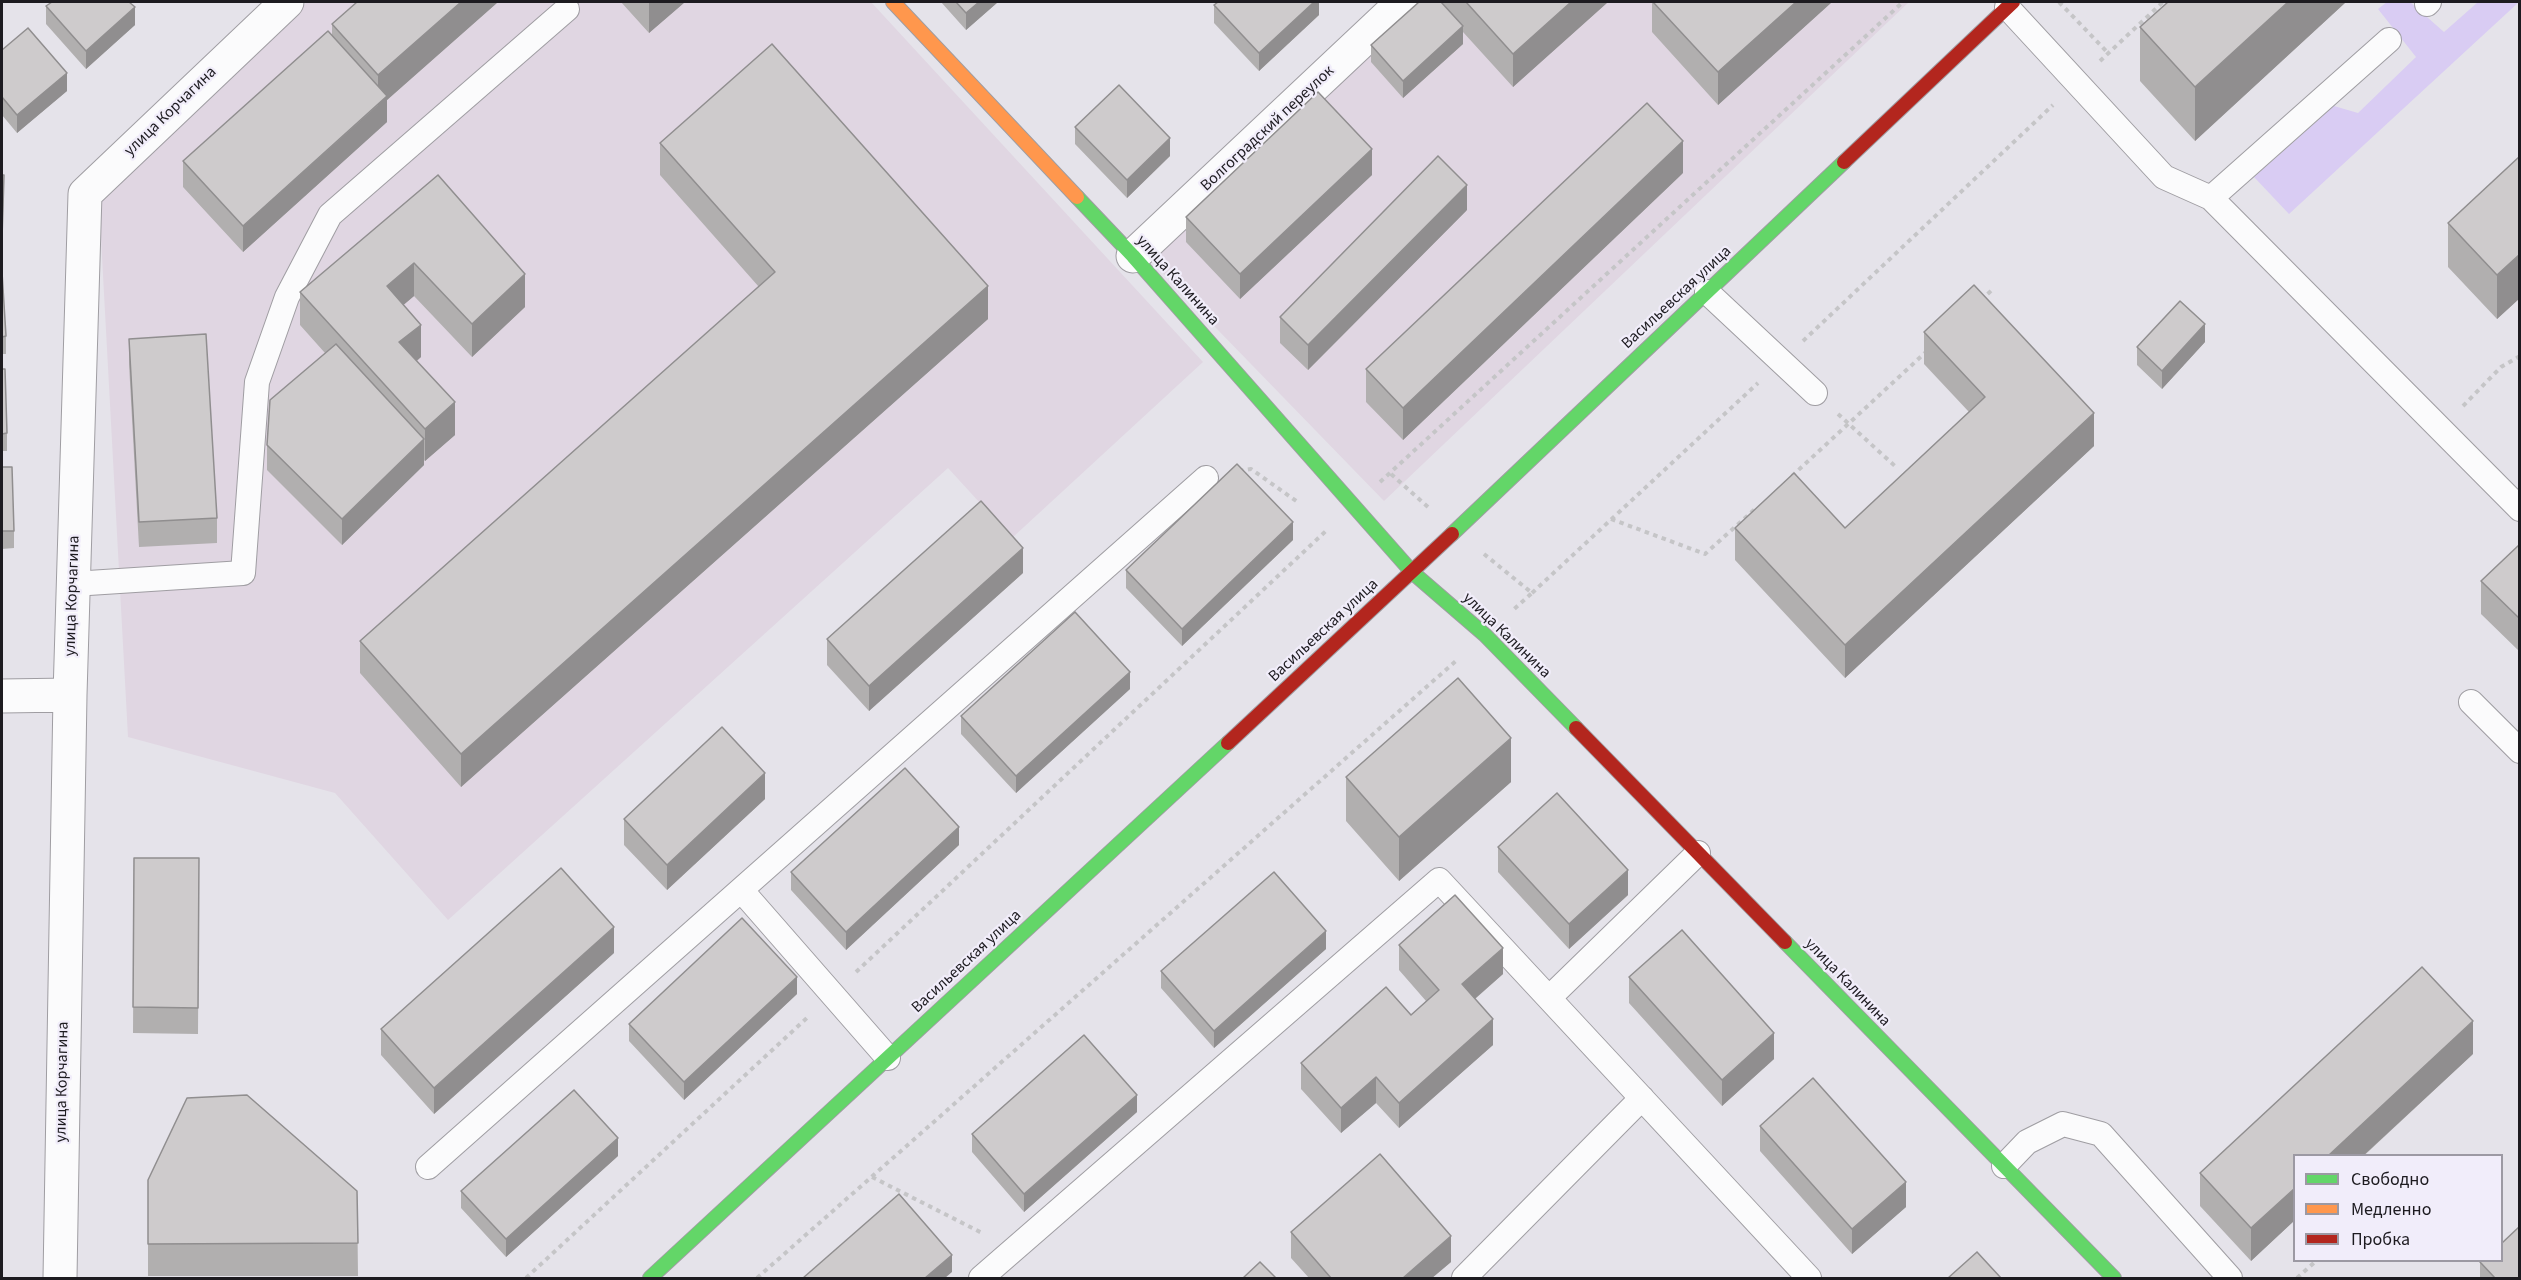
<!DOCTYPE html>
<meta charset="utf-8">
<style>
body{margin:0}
#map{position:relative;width:2521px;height:1280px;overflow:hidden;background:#e5e3ea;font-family:"Source Sans 3",sans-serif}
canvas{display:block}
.frame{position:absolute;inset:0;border:3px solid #1d1b20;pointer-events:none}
.legend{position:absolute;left:2293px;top:1154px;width:210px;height:108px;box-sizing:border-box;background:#f1edfa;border:2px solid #9c99a3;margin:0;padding:8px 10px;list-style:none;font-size:18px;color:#1d1b20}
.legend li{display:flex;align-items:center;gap:12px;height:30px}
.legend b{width:30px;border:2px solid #9c99a3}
</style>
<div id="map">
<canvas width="2521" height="1280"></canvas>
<div class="frame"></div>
<ul class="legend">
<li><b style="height:8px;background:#63d668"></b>Свободно</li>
<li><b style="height:8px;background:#ff974d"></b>Медленно</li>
<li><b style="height:8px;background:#b3261e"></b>Пробка</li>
</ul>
</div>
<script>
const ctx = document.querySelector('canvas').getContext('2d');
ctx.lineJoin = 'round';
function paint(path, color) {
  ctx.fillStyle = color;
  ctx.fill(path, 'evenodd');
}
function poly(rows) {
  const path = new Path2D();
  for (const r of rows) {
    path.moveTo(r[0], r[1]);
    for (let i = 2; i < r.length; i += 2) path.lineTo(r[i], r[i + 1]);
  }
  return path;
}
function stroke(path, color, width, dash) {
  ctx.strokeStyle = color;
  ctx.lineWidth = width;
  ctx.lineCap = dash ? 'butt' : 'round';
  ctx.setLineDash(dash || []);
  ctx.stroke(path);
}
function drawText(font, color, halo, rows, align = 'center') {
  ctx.font = font + ' "Source Sans 3",sans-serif';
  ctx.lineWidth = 4.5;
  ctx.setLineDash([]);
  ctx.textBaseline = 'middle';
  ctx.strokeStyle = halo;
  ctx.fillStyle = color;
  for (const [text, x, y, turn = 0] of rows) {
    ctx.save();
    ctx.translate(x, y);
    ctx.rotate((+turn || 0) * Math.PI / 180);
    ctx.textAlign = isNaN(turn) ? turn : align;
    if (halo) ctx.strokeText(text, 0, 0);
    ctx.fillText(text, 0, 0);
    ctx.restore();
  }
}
paint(poly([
 [307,2,871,2,1203,362,1012,538,948,468,448,920,335,793,128,737,99,201],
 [1422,2,1909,2,1384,501,1149,259]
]), '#e0d6e2');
paint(poly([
 [2387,2,2410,2,2444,32,2478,2,2519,2,2289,214,2254,177,2334,106,2358,113,2416,57,2378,9]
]), '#d9ccf3');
const lane = poly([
 [2427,4,2429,2],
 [2007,7,2164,177,2211,198,2520,509],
 [2211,198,2389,40],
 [1707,292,1815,393],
 [73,584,243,573,257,382,287,297,330,215,567,9],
 [2471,702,2520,751],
 [742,891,888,1058],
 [1549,998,1698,853],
 [2004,1166,2027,1142,2063,1124,2101,1134,2230,1278],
 [428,1167,1206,478],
 [981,1278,1439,880,1809,1278],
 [1464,1278,1642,1098]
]);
const street = poly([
 [1133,256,1403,2],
 [2,696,70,695],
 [60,1278,70,695,85,194,287,2]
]);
const fast = poly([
 [1077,197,1133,256,1412,572,1485,635,1576,728],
 [1452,534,1844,162],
 [1785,942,2114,1278],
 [650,1278,1228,743]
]);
const slow = poly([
 [893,2,1077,197]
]);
const jam = poly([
 [1844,162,2013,2],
 [1576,728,1785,942],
 [1228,743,1452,534]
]);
stroke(lane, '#9f9da2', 26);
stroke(street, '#9f9da2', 35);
stroke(fast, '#9f9da2', 16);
stroke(slow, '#9f9da2', 16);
stroke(jam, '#9f9da2', 16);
stroke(poly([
 [2059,2,2108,53],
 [2100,61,2163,2],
 [1981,300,1993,289],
 [1803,341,2053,105],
 [2463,406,2501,367,2520,356],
 [1838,414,1896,467],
 [1239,471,1251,469,1299,503],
 [1391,474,1428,507],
 [1792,476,1927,351],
 [1380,482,1903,2],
 [1611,519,1705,554,1755,509],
 [1484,554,1532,593,1512,611],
 [1532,593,1758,383],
 [856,972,1328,529],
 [872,1177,984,1234],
 [526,1278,809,1016],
 [757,1278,1457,660],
 [2297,1278,2317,1260]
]), '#c5c5c7', 4, [4.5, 4.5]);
stroke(lane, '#fbfbfc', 24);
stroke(street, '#fbfbfc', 33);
stroke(fast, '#63d668', 14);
stroke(slow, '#ff974d', 14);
stroke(jam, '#b3261e', 14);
paint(poly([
 [357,2,498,2,387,100,387,122,243,252,183,187,183,161,332,36,332,24],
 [621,2,685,2,649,33],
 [941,2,998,2,966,30],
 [1319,2,1319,15,1259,71,1214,23,1214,5],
 [1419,2,1608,2,1513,87,1463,32,1463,44,1403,98,1371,62,1371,45],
 [1652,2,1832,2,1718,105,1652,32],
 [2346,2,2195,141,2140,81,2140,27],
 [46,6,135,25,86,69,46,24],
 [2,50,67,91,17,133,2,115],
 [1075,127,1170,156,1127,198,1075,144],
 [660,143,988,319,461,787,360,673,360,641,759,287,660,175],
 [2520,156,2520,298,2497,319,2448,267,2448,223],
 [1683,173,1403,440,1366,402,1366,369],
 [2,175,4,175,2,257],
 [438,175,525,307,472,357,414,296,403,305,421,357,417,361,455,435,425,461,424,460,424,465,342,545,267,470,267,445,325,353,300,325,300,292],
 [1372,175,1240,299,1186,242,1186,217],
 [1467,210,1308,370,1280,343,1280,317],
 [2,273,6,336,6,354,2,354],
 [1924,332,2094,446,1845,678,1735,560,1735,528,1845,528,1969,412,1924,364],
 [129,339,217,518,217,543,139,547,129,364],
 [2205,342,2162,389,2137,365,2137,347],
 [2,369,7,433,7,451,2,451],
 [2,467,14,531,14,548,2,549],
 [1293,540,1182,646,1126,588,1126,570],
 [2520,544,2520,652,2481,614,2481,581],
 [1023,573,869,711,827,665,827,639],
 [1130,689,1016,793,961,734,961,716],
 [1346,777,1511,782,1399,881,1346,821],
 [765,799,667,890,624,845,624,819],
 [959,845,846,950,791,890,791,872],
 [1498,847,1628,895,1569,949,1498,872],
 [134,858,199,858,198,1034,133,1033],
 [1399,945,1503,974,1475,999,1493,1045,1399,1128,1376,1103,1341,1133,1301,1089,1301,1063,1411,1015,1426,1001,1399,970],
 [1326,949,1214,1048,1161,988,1161,971],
 [614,953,434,1114,381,1055,381,1029],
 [1629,977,1774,1059,1722,1106,1629,1003],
 [797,994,684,1100,629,1041,629,1024],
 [2473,1054,2251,1261,2200,1206,2200,1173],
 [1137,1112,1024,1212,972,1152,972,1134],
 [1760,1126,1906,1207,1852,1254,1760,1151],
 [618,1156,506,1257,461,1208,461,1191],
 [148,1180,357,1191,358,1276,148,1276],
 [1291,1232,1451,1262,1432,1278,1309,1278,1291,1258],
 [2480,1262,2520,1278,2480,1278]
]), '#b1afaf');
paint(poly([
 [461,2,498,2,387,100,387,122,243,252,243,226,378,105,378,75],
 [649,2,685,2,649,33],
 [979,2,998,2,966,30,966,13],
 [1314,2,1319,2,1319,15,1259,71,1259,53],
 [1571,2,1608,2,1513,87,1513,54],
 [1796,2,1832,2,1718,105,1718,72],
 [2288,2,2346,2,2195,141,2195,87],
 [135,7,135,25,86,69,86,51],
 [1463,26,1463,44,1403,98,1403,81],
 [67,73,67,91,17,133,17,115],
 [1170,138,1170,156,1127,198,1127,180],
 [1683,141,1683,173,1403,440,1403,408],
 [1372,149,1372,175,1240,299,1240,274],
 [1467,185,1467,210,1308,370,1308,345],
 [2520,254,2520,298,2497,319,2497,275],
 [414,263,414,296,387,319,387,286],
 [525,274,525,307,472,357,472,324],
 [988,286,988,319,461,787,461,754],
 [2205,324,2205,342,2162,389,2162,371],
 [421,325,421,357,399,375,399,342],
 [455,402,455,435,425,461,425,429],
 [2094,413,2094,446,1845,678,1845,645],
 [424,439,424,465,342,545,342,519],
 [1293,522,1293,540,1182,646,1182,629],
 [1023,548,1023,573,869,711,869,686],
 [1130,672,1130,689,1016,793,1016,776],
 [1511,738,1511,782,1399,881,1399,837],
 [765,773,765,799,667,890,667,865],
 [959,827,959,845,846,950,846,932],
 [1628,870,1628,895,1569,949,1569,924],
 [614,927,614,953,434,1114,434,1088],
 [1326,931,1326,949,1214,1048,1214,1031],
 [1503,948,1503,974,1462,1010,1462,984],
 [797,977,797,994,684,1100,684,1082],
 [1493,1019,1493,1045,1399,1128,1399,1103],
 [2473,1021,2473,1054,2364,1155,2329,1155],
 [1774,1033,1774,1059,1722,1106,1722,1080],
 [1376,1077,1376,1103,1341,1133,1341,1108],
 [1137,1095,1137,1112,1024,1212,1024,1194],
 [618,1138,618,1156,506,1257,506,1239],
 [1906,1182,1906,1207,1852,1254,1852,1229],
 [2295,1188,2295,1220,2251,1261,2251,1228],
 [1451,1236,1451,1262,1432,1278,1403,1278],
 [952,1255,952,1272,945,1278,925,1278]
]), '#908e8f');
const building = poly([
 [52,2,129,2,135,7,86,51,46,6,52,2],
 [357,2,461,2,378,75,332,24,357,2],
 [956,2,979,2,966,13,956,2],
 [1218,2,1314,2,1259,53,1214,5,1218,2],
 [1419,2,1441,2,1463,26,1403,81,1371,45,1419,2],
 [1466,2,1571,2,1513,54,1466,2],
 [1653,2,1796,2,1718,72,1653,2],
 [2168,2,2288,2,2195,87,2140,27,2168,2],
 [28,28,67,73,17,115,2,97,2,50,28,28],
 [328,31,387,96,243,226,183,161,328,31],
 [772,44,988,286,461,754,360,641,775,272,660,143,772,44],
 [1119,85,1170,138,1127,180,1075,127,1119,85],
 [1318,92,1372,149,1240,274,1186,217,1318,92],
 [1647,103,1683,141,1403,408,1366,369,1647,103],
 [1438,156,1467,185,1308,345,1280,317,1438,156],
 [2520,156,2520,254,2497,275,2448,223,2520,156],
 [2,175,4,175,2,239,2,175],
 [438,175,525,274,472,324,414,263,387,286,421,325,399,342,455,402,425,429,300,292,438,175],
 [2,272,6,336,2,337,2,272],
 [1974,285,2094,413,1845,645,1735,528,1794,473,1845,528,1985,397,1924,332,1974,285],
 [2180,301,2205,324,2162,371,2137,347,2180,301],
 [206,334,217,518,139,522,129,339,206,334],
 [336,344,424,439,342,519,267,445,270,400,336,344],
 [2,369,5,369,7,433,2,434,2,369],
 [1237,464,1293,522,1182,629,1126,570,1237,464],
 [2,467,12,467,14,531,2,531,2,467],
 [981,501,1023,548,869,686,827,639,981,501],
 [2520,544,2520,619,2481,581,2520,544],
 [1075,612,1130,672,1016,776,961,716,1075,612],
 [1458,678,1511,738,1399,837,1346,777,1458,678],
 [722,727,765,773,667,865,624,819,722,727],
 [905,768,959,827,846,932,791,872,905,768],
 [1557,793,1628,870,1569,924,1498,847,1557,793],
 [134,858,199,858,198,1008,133,1007,134,858],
 [561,868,614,927,434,1088,381,1029,561,868],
 [1274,872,1326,931,1214,1031,1161,971,1274,872],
 [1455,895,1503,948,1462,984,1493,1019,1399,1103,1376,1077,1341,1108,1301,1063,1386,987,1411,1015,1439,990,1399,945,1455,895],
 [742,918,797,977,684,1082,629,1024,742,918],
 [1682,930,1774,1033,1722,1080,1629,977,1682,930],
 [2422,967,2473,1021,2329,1155,2295,1155,2295,1188,2251,1228,2200,1173,2422,967],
 [1084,1035,1137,1095,1024,1194,972,1134,1084,1035],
 [1813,1078,1906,1182,1852,1229,1760,1126,1813,1078],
 [574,1090,618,1138,506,1239,461,1191,574,1090],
 [247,1095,357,1191,358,1243,148,1244,148,1180,187,1098,247,1095],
 [1380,1154,1451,1236,1403,1278,1331,1278,1291,1232,1380,1154],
 [899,1194,952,1255,925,1278,803,1278,899,1194],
 [2520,1226,2520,1278,2495,1278,2480,1262,2482,1260,2502,1260,2502,1243,2520,1226],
 [1977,1252,2001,1278,1948,1278,1977,1252],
 [1260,1262,1276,1278,1243,1278,1260,1262]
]);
paint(building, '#cecbcc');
stroke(building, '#908e8f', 1.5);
drawText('16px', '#1d1b20', '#f1edfa', [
 ["улица Корчагина",171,112,-44],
 ["Волгоградский переулок",1268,129,-43],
 ["улица Калинина",1177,281,48],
 ["Васильевская улица",1677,298,-43],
 ["улица Корчагина",73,596,-88],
 ["Васильевская улица",1324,631,-43],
 ["улица Калинина",1506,636,44],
 ["Васильевская улица",967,962,-43],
 ["улица Калинина",1847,983,46],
 ["улица Корчагина",63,1082,-89]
]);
</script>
